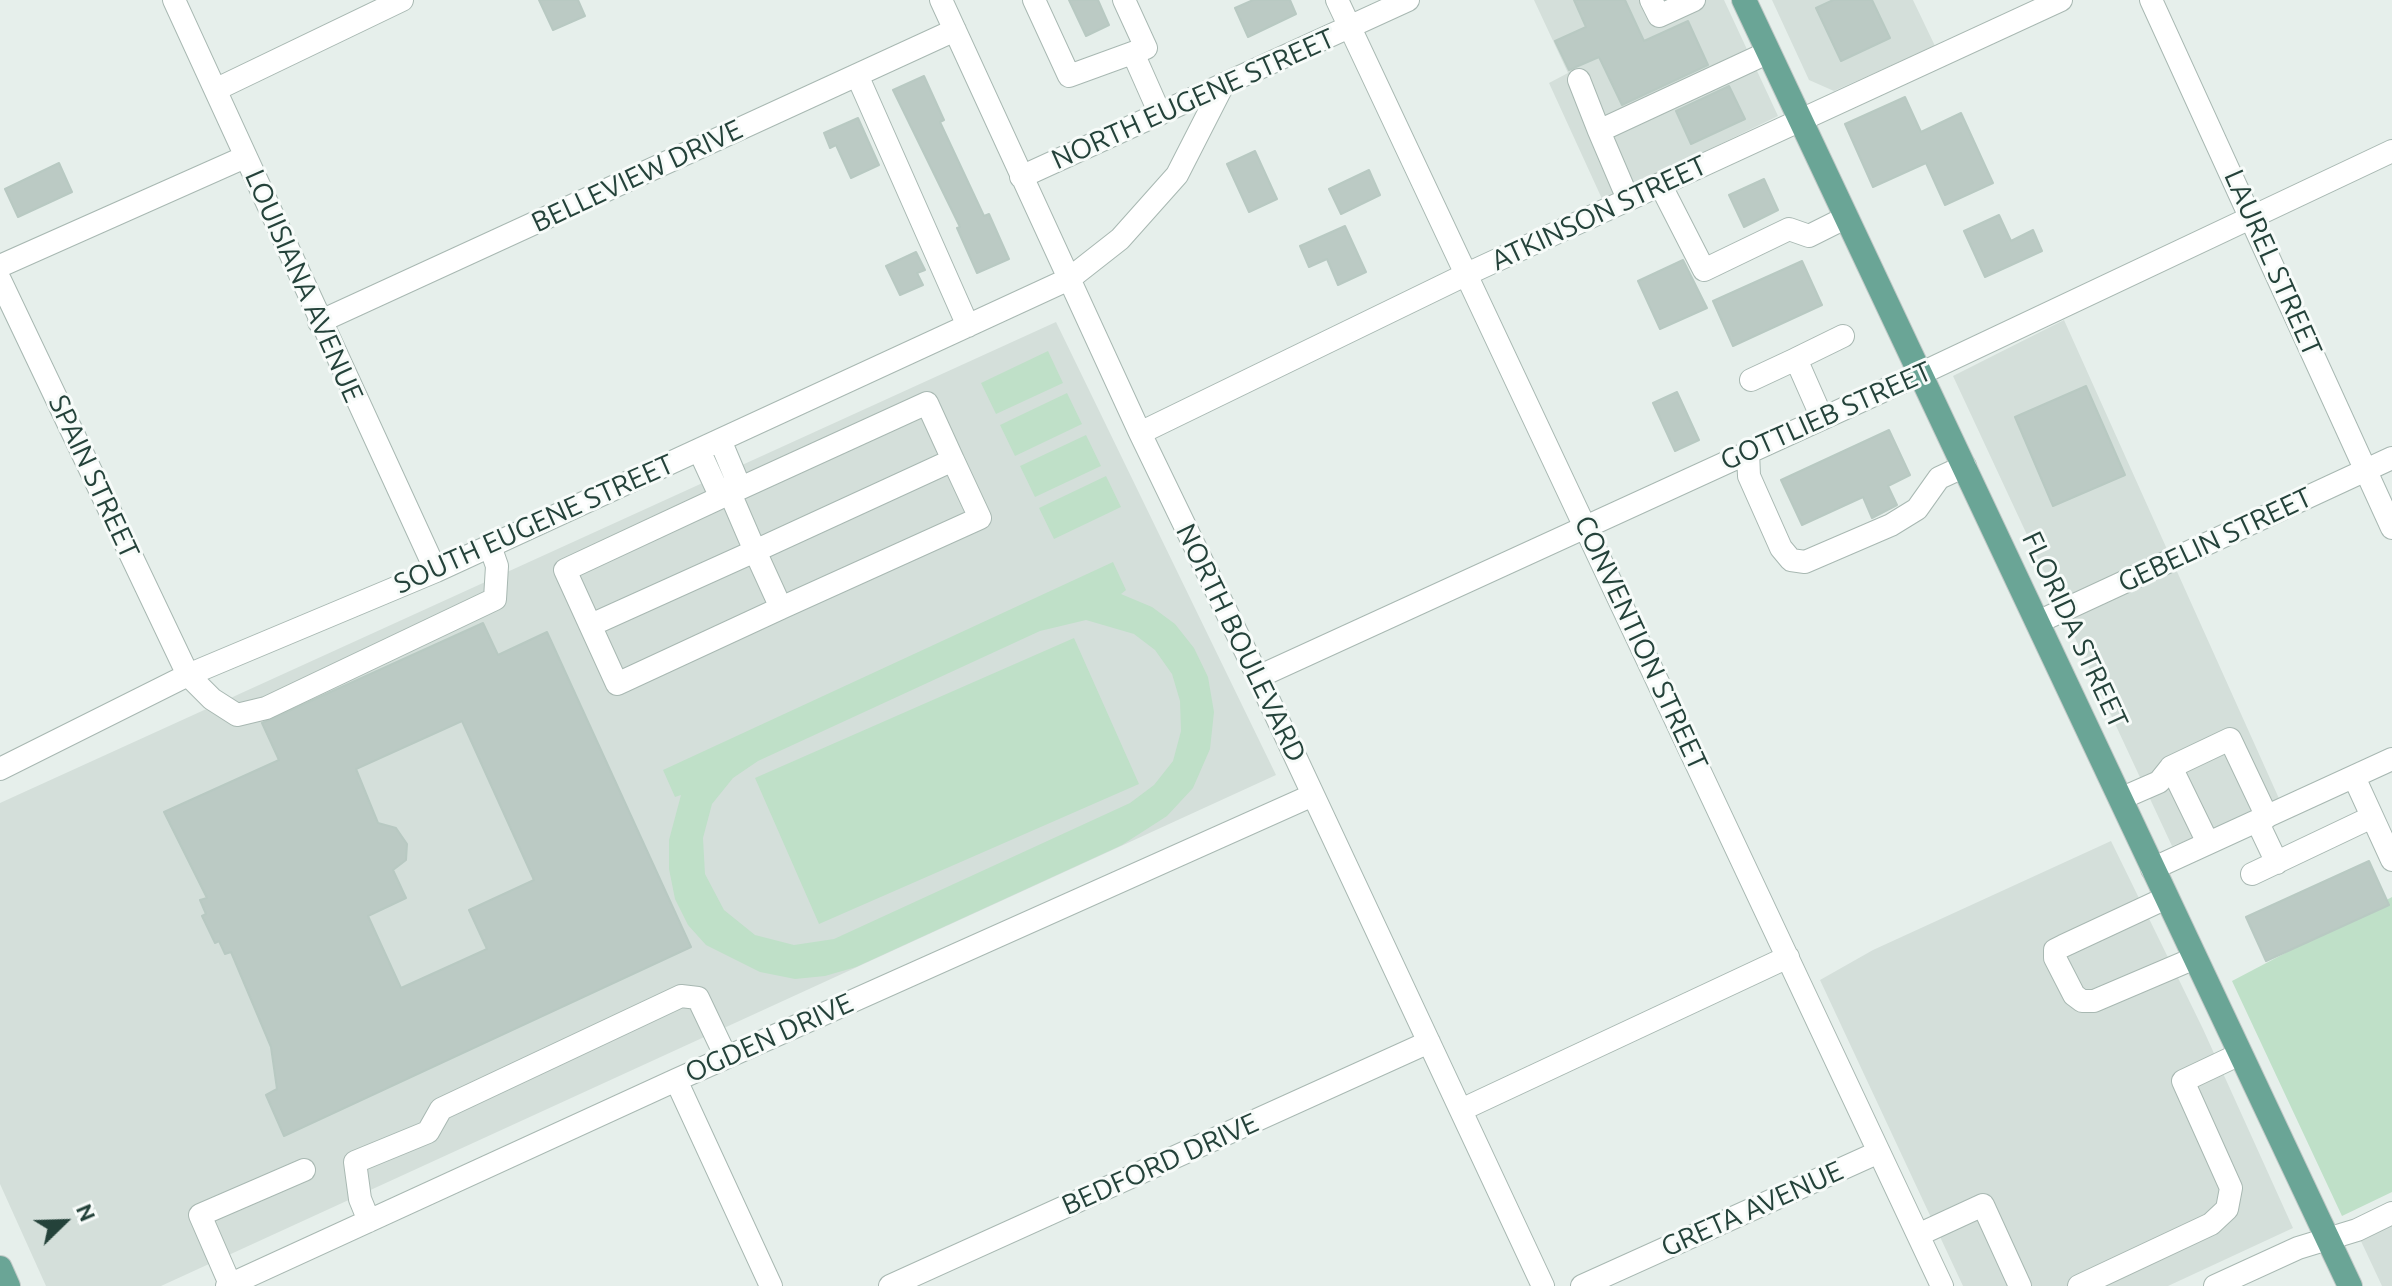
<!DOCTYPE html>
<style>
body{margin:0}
#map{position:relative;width:2392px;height:1286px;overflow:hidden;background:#e6efeb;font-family:Ubuntu,sans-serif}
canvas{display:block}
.north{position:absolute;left:24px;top:1182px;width:80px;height:80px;-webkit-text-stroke:6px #f7fbf9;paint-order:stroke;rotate:67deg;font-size:22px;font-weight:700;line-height:32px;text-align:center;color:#24423a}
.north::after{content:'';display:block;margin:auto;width:28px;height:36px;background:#24423a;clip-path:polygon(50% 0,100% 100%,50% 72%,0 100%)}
</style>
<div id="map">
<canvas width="2392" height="1286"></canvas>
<div class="north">N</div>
</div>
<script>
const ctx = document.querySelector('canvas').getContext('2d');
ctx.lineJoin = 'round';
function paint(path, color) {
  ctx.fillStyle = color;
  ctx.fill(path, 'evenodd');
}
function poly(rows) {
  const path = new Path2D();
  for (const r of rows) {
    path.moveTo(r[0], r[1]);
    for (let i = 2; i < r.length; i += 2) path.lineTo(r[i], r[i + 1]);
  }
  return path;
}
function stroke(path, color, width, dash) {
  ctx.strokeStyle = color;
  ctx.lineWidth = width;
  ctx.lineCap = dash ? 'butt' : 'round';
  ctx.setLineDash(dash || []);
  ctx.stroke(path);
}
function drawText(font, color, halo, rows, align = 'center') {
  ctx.font = font + ' Ubuntu,sans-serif';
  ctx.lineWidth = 6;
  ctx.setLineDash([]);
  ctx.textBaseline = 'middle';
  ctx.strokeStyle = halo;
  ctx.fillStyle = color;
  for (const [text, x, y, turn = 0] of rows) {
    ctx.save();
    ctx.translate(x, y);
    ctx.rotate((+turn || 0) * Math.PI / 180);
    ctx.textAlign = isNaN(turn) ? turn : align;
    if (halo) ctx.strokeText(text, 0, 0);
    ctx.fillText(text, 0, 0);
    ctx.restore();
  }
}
paint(poly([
 [1534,0,1724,0,1778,116,1603,201,1549,83,1568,73],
 [1772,0,1913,0,1935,46,1834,91,1809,80],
 [2064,320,2281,803,2172,846,1953,376],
 [1056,322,1276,775,161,1286,46,1286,0,1184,0,803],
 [2111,841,2203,1029,2293,1228,2168,1286,1963,1286,1820,980,1873,950],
 [2392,1225,2392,1286,2382,1286,2360,1239]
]), '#d4dfda');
paint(poly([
 [1048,351,1063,383,996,414,981,383],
 [1067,393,1082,424,1015,456,1000,425],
 [1086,435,1101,466,1035,497,1020,466],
 [1106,476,1121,507,1054,539,1039,508],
 [1113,562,1126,590,1121,594,1152,607,1175,624,1194,648,1208,677,1214,712,1210,749,1193,788,1167,816,1122,845,856,967,825,976,795,979,760,972,706,945,688,925,675,899,669,869,669,840,681,795,675,797,663,770],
 [1086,620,1134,634,1155,650,1172,674,1180,701,1181,731,1173,761,1154,785,1130,803,834,939,794,945,755,935,724,910,705,874,703,838,712,804,733,778,758,761,1040,631],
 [1074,638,1139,784,819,924,755,778],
 [2392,897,2392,1192,2342,1216,2232,981]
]), '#bfe0c8');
const building = poly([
 [539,0,578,0,585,16,553,30,539,0],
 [1069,0,1098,0,1109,25,1086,36,1069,0],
 [1253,0,1290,0,1296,14,1248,37,1235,8,1253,0],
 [1574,0,1625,0,1644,41,1688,21,1708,65,1622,105,1599,57,1569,70,1555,41,1586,27,1574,0],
 [1833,0,1872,0,1890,38,1841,61,1816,8,1833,0],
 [924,76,944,120,940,122,984,216,989,214,1009,259,977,273,957,228,960,227,893,90,924,76],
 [1729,86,1745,119,1691,144,1676,111,1729,86],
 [1905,97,1921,132,1961,113,1993,183,1945,205,1926,163,1873,187,1845,124,1905,97],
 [858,118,879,165,851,178,836,145,830,148,824,133,858,118],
 [1255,151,1277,199,1249,212,1227,164,1255,151],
 [59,163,72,192,18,217,5,189,59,163],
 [1369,170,1380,195,1341,214,1329,189,1369,170],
 [1764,179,1778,210,1744,227,1729,195,1764,179],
 [1999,215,2011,241,2033,230,2042,251,1985,277,1964,231,1999,215],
 [1345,226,1366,272,1338,285,1327,259,1309,267,1300,246,1345,226],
 [916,252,925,270,917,273,923,285,900,295,886,266,916,252],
 [1683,260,1707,308,1660,329,1638,281,1683,260],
 [1802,261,1822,305,1733,346,1713,301,1802,261],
 [2086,386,2125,475,2053,506,2015,417,2086,386],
 [1677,392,1699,440,1675,451,1653,403,1677,392],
 [1889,430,1910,475,1888,486,1897,505,1872,518,1863,497,1802,525,1781,480,1889,430],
 [483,623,498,655,547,632,691,947,284,1136,266,1095,277,1089,271,1047,231,952,225,954,219,941,215,943,202,916,206,914,200,900,207,898,164,812,279,760,262,723,483,623],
 [462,721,534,880,469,910,487,949,401,988,368,916,406,898,393,870,406,860,407,844,396,828,378,823,356,769,462,721],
 [2369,861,2389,905,2266,961,2246,917,2369,861]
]);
paint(building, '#bbcac4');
stroke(building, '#b8c9c2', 2);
const minor = poly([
 [174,0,436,571],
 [941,0,1140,433,1258,677,1543,1286],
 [1034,0,1069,76,1146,48,1124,0],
 [1337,0,1942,1286],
 [1651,0,1659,16,1694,0],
 [2151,0,2392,528],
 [1133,53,1160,114],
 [857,75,968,326],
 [1579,80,1599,131,1769,52],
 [217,89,402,0],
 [1599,131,1628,199],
 [1021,177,1408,0],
 [1660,184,1704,270,1789,229,1809,236,1847,217],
 [0,266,245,157],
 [0,280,188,675,212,699,237,715,266,708,495,599,497,566,490,546],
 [319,322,955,30],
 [1751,380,1796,359],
 [1822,418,1796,359,1843,336],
 [1140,433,1467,274,2061,0],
 [699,450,716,487,730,493,736,478,720,440],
 [1748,451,1749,476,1781,548,1791,560,1805,562,1891,525,1917,509,1939,478,1965,466],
 [781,608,980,518,953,460],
 [2038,622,2392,458],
 [591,625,755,551,953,460,927,403,730,493,565,570,617,684,781,608,755,551,730,493],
 [1258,677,1922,373,2392,151],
 [0,769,188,675,436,571,1069,279,1120,239,1177,175,1223,85],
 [2354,777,2392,860],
 [2120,799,2159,782,2171,767],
 [2257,821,2277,863],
 [2208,843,2171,767,2230,739,2267,817],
 [2152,869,2392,759],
 [2252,874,2372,817],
 [2166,898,2063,946,2055,950,2055,958,2074,995,2082,1001,2094,1001,2195,958],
 [676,1080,771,1286],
 [1461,1110,1788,957],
 [369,1221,360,1199,355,1162,428,1132,441,1109,681,996,698,998,726,1057],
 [1918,1235,1983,1205,2020,1286],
 [230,1284,200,1215,304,1170],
 [227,1286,676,1080,1313,795],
 [890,1286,1429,1042],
 [1582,1286,1879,1152],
 [2079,1286,2211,1224,2227,1209,2231,1188,2183,1081,2240,1054],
 [2215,1286,2298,1248,2357,1230,2392,1213]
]);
const major = poly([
 [1744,0,2350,1286],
 [0,1268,8,1286]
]);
stroke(minor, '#a8b8b2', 24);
stroke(major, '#c2cac8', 26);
stroke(minor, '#fff', 22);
stroke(major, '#6aa596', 24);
drawText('28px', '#24423a', '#f7fbf9', [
 ["NORTH EUGENE STREET",1193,99,-24],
 ["BELLEVIEW DRIVE",637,176,-25],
 ["ATKINSON STREET",1599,213,-25],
 ["LAUREL STREET",2273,263,66],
 ["LOUISIANA AVENUE",304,286,66],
 ["GOTTLIEB STREET",1826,416,-24],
 ["SPAIN STREET",94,477,65],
 ["SOUTH EUGENE STREET",534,524,-24],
 ["GEBELIN STREET",2215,540,-25],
 ["FLORIDA STREET",2075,630,65],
 ["NORTH BOULEVARD",1241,643,64],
 ["CONVENTION STREET",1641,643,65],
 ["OGDEN DRIVE",769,1038,-24],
 ["BEDFORD DRIVE",1160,1164,-24],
 ["GRETA AVENUE",1752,1209,-24]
]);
</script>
